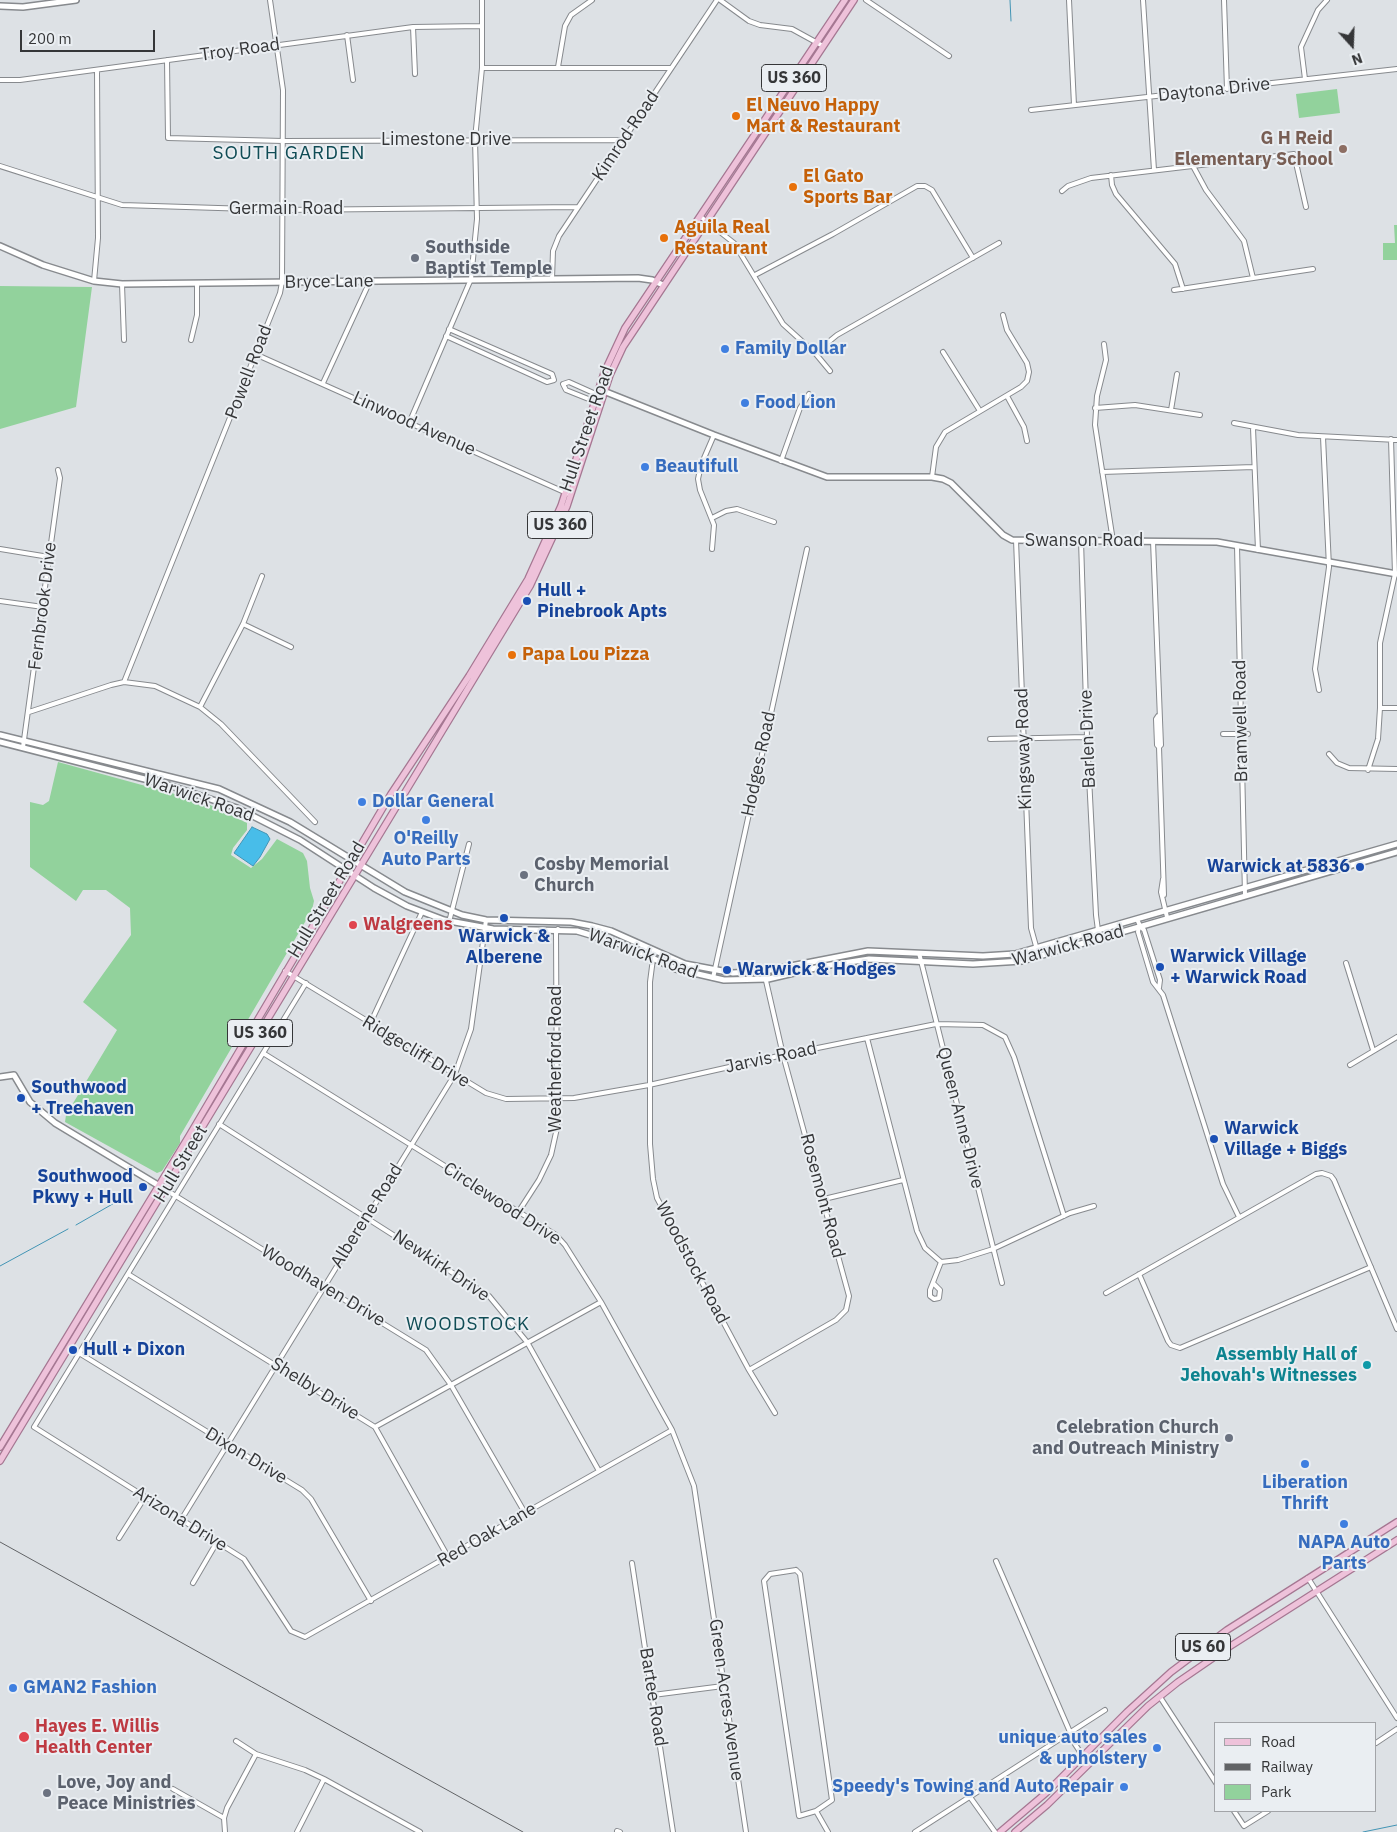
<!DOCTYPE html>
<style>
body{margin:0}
#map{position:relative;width:1397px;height:1832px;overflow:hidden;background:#dde1e5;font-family:"IBM Plex Sans",sans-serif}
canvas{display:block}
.legend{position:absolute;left:1214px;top:1722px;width:162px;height:90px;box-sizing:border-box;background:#eaeef2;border:1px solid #a2a4a8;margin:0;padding:6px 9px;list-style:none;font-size:15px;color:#353638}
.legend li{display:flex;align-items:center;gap:10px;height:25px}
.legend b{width:25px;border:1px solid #a2a4a8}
.north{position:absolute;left:1327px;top:20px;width:50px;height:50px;-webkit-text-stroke:4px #eaeef2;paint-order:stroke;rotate:160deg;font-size:14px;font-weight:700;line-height:20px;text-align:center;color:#353638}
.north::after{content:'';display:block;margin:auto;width:18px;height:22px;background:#353638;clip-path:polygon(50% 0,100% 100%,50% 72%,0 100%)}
.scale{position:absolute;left:20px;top:30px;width:135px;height:22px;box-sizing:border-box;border:2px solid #353638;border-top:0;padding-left:6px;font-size:15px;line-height:18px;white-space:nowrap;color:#353638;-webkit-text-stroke:4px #eaeef2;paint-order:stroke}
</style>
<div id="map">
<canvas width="1397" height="1832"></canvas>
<ul class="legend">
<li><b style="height:6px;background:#eec2da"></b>Road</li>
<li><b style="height:6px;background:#616366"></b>Railway</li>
<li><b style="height:14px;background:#92d29c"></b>Park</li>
</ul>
<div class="north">N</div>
<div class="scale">200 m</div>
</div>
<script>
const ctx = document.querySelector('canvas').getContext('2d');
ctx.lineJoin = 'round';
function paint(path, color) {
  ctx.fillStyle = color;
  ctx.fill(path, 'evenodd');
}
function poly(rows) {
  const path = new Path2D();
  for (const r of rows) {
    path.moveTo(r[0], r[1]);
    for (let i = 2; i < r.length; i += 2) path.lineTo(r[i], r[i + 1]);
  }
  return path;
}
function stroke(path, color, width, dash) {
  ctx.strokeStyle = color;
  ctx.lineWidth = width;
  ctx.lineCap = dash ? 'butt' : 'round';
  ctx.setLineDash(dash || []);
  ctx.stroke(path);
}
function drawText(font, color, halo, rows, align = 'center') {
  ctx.font = font + ' "IBM Plex Sans",sans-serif';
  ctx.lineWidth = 4;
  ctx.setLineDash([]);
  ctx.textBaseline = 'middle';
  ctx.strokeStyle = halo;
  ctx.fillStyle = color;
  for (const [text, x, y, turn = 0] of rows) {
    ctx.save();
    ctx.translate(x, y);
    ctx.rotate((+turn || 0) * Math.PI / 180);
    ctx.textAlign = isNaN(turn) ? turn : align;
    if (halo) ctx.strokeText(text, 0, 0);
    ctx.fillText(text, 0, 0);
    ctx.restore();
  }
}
paint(poly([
 [1337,89,1340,113,1299,118,1296,94],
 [1394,225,1397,225,1397,260,1383,260,1383,243,1395,243],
 [0,286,92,287,76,407,0,429],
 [58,762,204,802,245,822,247,823,247,830,233,848,231,855,251,868,262,859,277,839,303,853,307,861,310,888,314,901,312,910,180,1136,180,1143,162,1171,157,1173,65,1122,66,1115,117,1030,83,1002,131,935,130,908,106,890,83,890,76,901,30,867,30,802,43,805,49,801]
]), '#92d29c');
const water = poly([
 [252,827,267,834,270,839,260,857,253,866,234,853,252,827]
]);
paint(water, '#48bde9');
stroke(water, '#4294b4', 1);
stroke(poly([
 [1010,0,1011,21],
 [76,1225,130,1194],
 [0,1266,68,1229],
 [1363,1832,1397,1825]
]), '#4294b4', 1);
const street = poly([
 [720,0,749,21,760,25,792,29,823,46],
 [866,0,949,56],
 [1069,0,1074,105],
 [1143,0,1154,170],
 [1224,0,1227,89],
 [413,27,415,74],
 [347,35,353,80],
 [167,60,168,138,283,141,622,140],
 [558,67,565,26,571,15,592,0],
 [482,68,671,68],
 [1305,79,1301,47,1318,10,1327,0],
 [0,80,20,80,413,27,482,26],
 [1031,110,1397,69],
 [0,166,122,205,282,210,578,207],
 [1193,166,1206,190,1244,241,1253,278],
 [1111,175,1112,185,1116,194,1175,264,1183,289],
 [1062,191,1068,186,1091,178,1294,154,1306,207],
 [701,217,734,243,783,324,815,353,830,371],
 [755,275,833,234,917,186,925,186,932,190,973,258],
 [552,279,553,251,559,236,717,0],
 [94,281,98,238,97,70],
 [122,284,124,340],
 [1174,290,1313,269],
 [446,336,547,382,554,380,552,374,449,329],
 [191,340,197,315,197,284],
 [1104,344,1106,360,1097,396,1095,425,1113,541],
 [943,352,980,411],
 [815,353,837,335,999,243],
 [255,354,571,495],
 [323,383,370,281],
 [1007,396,1024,427,1027,441],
 [596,402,566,390,563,384,569,382,598,395],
 [1095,408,1135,405,1200,415],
 [1171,410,1177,374],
 [410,421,471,279,477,219,475,139,482,68,482,0],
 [1234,423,1298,435,1397,440],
 [1253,428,1258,550],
 [781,461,800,408,809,394],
 [1102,472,1254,467],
 [932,477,936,447,945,432,1021,387,1027,381,1029,372,1027,363,1007,330,1003,315],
 [712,518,726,511,737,509,774,522],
 [1016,540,1031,928,1039,957],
 [1081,540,1087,737,1096,915,1099,938],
 [1153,541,1161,745,1159,747,1164,895],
 [1237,546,1245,895],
 [0,549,49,557],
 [712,549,714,525,700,490,698,479,701,465,714,435],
 [0,601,43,607],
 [243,624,291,647],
 [124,682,280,293,282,282,283,90,270,0],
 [1319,690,1315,669,1329,567,1323,437],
 [200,707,243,624,262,576],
 [1380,708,1397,708],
 [29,712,111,685,124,682,155,686,200,707,221,724,315,822],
 [1158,716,1156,719,1157,745,1159,747],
 [1223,734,1248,734],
 [990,739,1087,737],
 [23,747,60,478,58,470],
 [1329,754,1337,763,1349,768,1397,769],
 [1368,770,1378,739,1380,708,1380,643,1395,574,1391,439],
 [1163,879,1161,892,1167,917],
 [1137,919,1140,926,1144,930,1160,980,1159,988],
 [449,922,469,844],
 [1139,926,1138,932,1153,982,1163,995,1223,1184,1239,1217],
 [654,951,650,982,650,1144,653,1179,657,1198,749,1370,775,1413],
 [919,953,1002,1283],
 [1346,963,1373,1050],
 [285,971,486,1093,506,1099,574,1098,649,1085,783,1055,936,1024,983,1025,1005,1037,1014,1057,1064,1216],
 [713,978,807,549],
 [306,983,34,1427,244,1559,291,1631,305,1637,672,1430],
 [370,1024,422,912],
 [867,1038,917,1231,925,1248,941,1262],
 [263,1053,556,1235,565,1245,601,1302,672,1430,694,1486,746,1832],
 [1350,1065,1397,1037],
 [219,1124,489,1296,527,1342,599,1471],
 [166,1190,426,1350,451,1385,525,1513],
 [824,1199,903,1180],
 [519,1211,539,1180,551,1155,557,1128,556,933,558,929],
 [941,1262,958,1260,993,1249,1070,1213,1094,1206],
 [128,1274,375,1427,448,1557],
 [1139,1274,1168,1341,1171,1345,1180,1348,1371,1267],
 [934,1284,940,1290,939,1298,934,1299,930,1296,930,1290,941,1262],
 [1106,1293,1316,1174,1322,1173,1331,1176,1334,1180,1397,1329],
 [79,1353,302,1490,311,1499,371,1601],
 [749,1370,836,1320,846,1310,849,1296,783,1055,764,972],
 [375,1427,601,1302],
 [181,1520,455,1074,471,1029,486,920],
 [119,1538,145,1497],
 [996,1561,1070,1732,1071,1738,1088,1764],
 [632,1563,673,1832],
 [796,1570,800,1574,832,1800,816,1811,799,1816,764,1581,770,1574,796,1570],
 [1308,1578,1397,1718],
 [193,1583,217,1542],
 [653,1695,723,1686],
 [1160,1697,1216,1783],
 [236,1741,256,1754,305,1770,324,1779,420,1832],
 [1376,1743,1397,1729],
 [173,1789,224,1818],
 [970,1797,995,1832],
 [816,1811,828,1832],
 [1234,1811,1244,1826,1268,1811],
 [617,1831,620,1832],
 [225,1832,224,1818,227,1808,256,1754],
 [297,1832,324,1779],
 [915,1832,1105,1710]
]);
const secondary = poly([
 [0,6,23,7,76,0],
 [0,246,43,265,94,281,122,284,638,278,652,280,663,285],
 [601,390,714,435,827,477,932,477,943,479,951,483,1003,535,1012,540,1217,542,1397,574],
 [0,735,219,789,290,822,405,892,462,915,486,920,571,922,592,926,611,931,685,964,733,973,765,971,868,951,983,956,1015,954,1397,844],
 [0,742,168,785,237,808,300,840,374,888,407,906,444,920,493,929,577,931,624,945,676,969,724,980,768,979,824,966,869,959,973,964,1022,961,1397,852],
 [0,1077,14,1075,30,1102,55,1123,166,1190]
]);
const primary = poly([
 [0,1447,189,1136,391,794,469,676,528,579,561,506,604,373,625,328,845,0],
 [0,1461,530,586,567,506,610,375,623,347,854,0],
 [1000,1832,1046,1793,1127,1712,1171,1672,1227,1630,1397,1522],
 [1015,1832,1047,1805,1148,1706,1178,1682,1229,1647,1397,1540]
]);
stroke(street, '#878a8e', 6);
stroke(secondary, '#878a8e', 8);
stroke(primary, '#a57792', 8);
stroke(street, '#fff', 4);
stroke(secondary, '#fff', 5);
stroke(primary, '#eec2da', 5.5);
stroke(poly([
 [0,1542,523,1832]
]), '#616366', 1);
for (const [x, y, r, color] of [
 [736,116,5,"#e8710a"],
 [1343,149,5,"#8d6e63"],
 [793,187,5,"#e8710a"],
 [664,238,5,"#e8710a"],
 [415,258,5,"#6b7280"],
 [725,349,5,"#3f7fe0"],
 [745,403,5,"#3f7fe0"],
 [645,467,5,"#3f7fe0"],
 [527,601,5,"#1a4fb4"],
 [512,655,5,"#e8710a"],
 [362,802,5,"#3f7fe0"],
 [426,820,5,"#3f7fe0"],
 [1360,867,5,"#1a4fb4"],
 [524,875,5,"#6b7280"],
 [504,918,5,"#1a4fb4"],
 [353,925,5,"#e0444e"],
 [1160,967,5,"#1a4fb4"],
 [727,970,5,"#1a4fb4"],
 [21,1098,5,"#1a4fb4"],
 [1214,1139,5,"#1a4fb4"],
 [143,1187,5,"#1a4fb4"],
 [73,1350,5,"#1a4fb4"],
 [1367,1365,5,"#0f9aa8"],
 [1229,1438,5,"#6b7280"],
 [1305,1464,5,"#3f7fe0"],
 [1344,1524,5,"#3f7fe0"],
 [13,1688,5,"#3f7fe0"],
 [24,1737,6,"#e0444e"],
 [1157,1748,5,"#3f7fe0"],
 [1124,1787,5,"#3f7fe0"],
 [47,1793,5,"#6b7280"]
]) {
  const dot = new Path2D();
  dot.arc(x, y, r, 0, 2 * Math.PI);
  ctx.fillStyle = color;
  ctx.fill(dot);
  stroke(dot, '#eaeef2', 2);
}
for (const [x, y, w] of [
 [794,78,65],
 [560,525,65],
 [260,1033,65],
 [1203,1647,55]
]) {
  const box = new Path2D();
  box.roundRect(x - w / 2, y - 13.5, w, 27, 4);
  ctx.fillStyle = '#eaeef2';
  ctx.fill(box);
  stroke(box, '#353638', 1);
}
drawText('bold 16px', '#353638', null, [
 ["US 360",794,78],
 ["US 360",560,525],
 ["US 360",260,1033],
 ["US 60",1203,1647]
]);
drawText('18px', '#353638', '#eaeef2', [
 ["Troy Road",240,50,-8],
 ["Daytona Drive",1214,90,-6],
 ["Kimrod Road",626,136,-56],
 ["Limestone Drive",446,140],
 ["Germain Road",286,209],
 ["Bryce Lane",329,282,-1],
 ["Powell Road",249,372,-69],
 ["Linwood Avenue",414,424,24],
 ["Hull Street Road",587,429,-71],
 ["Swanson Road",1084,541],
 ["Fernbrook Drive",43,606,-83],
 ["Bramwell Road",1241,721,-91],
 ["Barlen Drive",1088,739,-92],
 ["Kingsway Road",1024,749,-92],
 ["Hodges Road",759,764,-78],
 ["Warwick Road",199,798,19],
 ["Hull Street Road",327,900,-59],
 ["Warwick Road",1068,946,-15],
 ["Warwick Road",643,954,20],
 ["Ridgecliff Drive",416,1052,31],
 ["Jarvis Road",771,1058,-12],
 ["Weatherford Road",556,1059,-90],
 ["Queen Anne Drive",960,1118,76],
 ["Hull Street",181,1164,-59],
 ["Rosemont Road",822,1196,75],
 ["Circlewood Drive",502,1204,33],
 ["Alberene Road",367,1216,-58],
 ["Woodstock Road",692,1263,62],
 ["Newkirk Drive",441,1266,34],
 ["Woodhaven Drive",323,1286,31],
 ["Shelby Drive",315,1389,32],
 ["Dixon Drive",246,1456,31],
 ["Arizona Drive",180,1519,32],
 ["Red Oak Lane",487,1535,-30],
 ["Bartee Road",653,1697,81],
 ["Green Acres Avenue",726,1700,82]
]);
drawText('bold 18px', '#c56008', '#eaeef2', [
 ["El Neuvo Happy",746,106],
 ["Mart & Restaurant",746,127],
 ["El Gato",803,177],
 ["Sports Bar",803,198],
 ["Aguila Real",674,228],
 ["Restaurant",674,249],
 ["Papa Lou Pizza",522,655]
], 'left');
drawText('bold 18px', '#785e54', '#eaeef2', [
 ["G H Reid",1333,139],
 ["Elementary School",1333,160]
], 'right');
drawText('bold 18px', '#5b616d', '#eaeef2', [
 ["Southside",425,248],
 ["Baptist Temple",425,269],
 ["Cosby Memorial",534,865],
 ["Church",534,886],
 ["Celebration Church",1219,1428,"right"],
 ["and Outreach Ministry",1219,1449,"right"],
 ["Love, Joy and",57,1783],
 ["Peace Ministries",57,1804]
], 'left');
drawText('bold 18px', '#366cbe', '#eaeef2', [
 ["Family Dollar",735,349],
 ["Food Lion",755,403],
 ["Beautifull",655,467],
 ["Dollar General",372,802],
 ["O'Reilly",426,839,"center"],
 ["Auto Parts",426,860,"center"],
 ["Liberation",1305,1483,"center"],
 ["Thrift",1305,1504,"center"],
 ["NAPA Auto",1344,1543,"center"],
 ["Parts",1344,1564,"center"],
 ["GMAN2 Fashion",23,1688],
 ["unique auto sales",1147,1738,"right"],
 ["& upholstery",1147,1759,"right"],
 ["Speedy's Towing and Auto Repair",1114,1787,"right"]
], 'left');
drawText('bold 18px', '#164399', '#eaeef2', [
 ["Hull +",537,591],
 ["Pinebrook Apts",537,612],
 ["Warwick at 5836",1350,867,"right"],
 ["Warwick &",504,937,"center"],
 ["Alberene",504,958,"center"],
 ["Warwick Village",1170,957],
 ["+ Warwick Road",1170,978],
 ["Warwick & Hodges",737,970],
 ["Southwood",31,1088],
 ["+ Treehaven",31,1109],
 ["Warwick",1224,1129],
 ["Village + Biggs",1224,1150],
 ["Southwood",133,1177,"right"],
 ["Pkwy + Hull",133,1198,"right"],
 ["Hull + Dixon",83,1350]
], 'left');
drawText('bold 18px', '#be3a42', '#eaeef2', [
 ["Walgreens",363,925],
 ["Hayes E. Willis",35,1727],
 ["Health Center",35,1748]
], 'left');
drawText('bold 18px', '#0d838f', '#eaeef2', [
 ["Assembly Hall of",1357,1355],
 ["Jehovah's Witnesses",1357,1376]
], 'right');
ctx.letterSpacing = '1px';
drawText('19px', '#104c55', '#eaeef2', [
 ["SOUTH GARDEN",289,154],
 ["WOODSTOCK",468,1325]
]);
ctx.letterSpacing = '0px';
</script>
